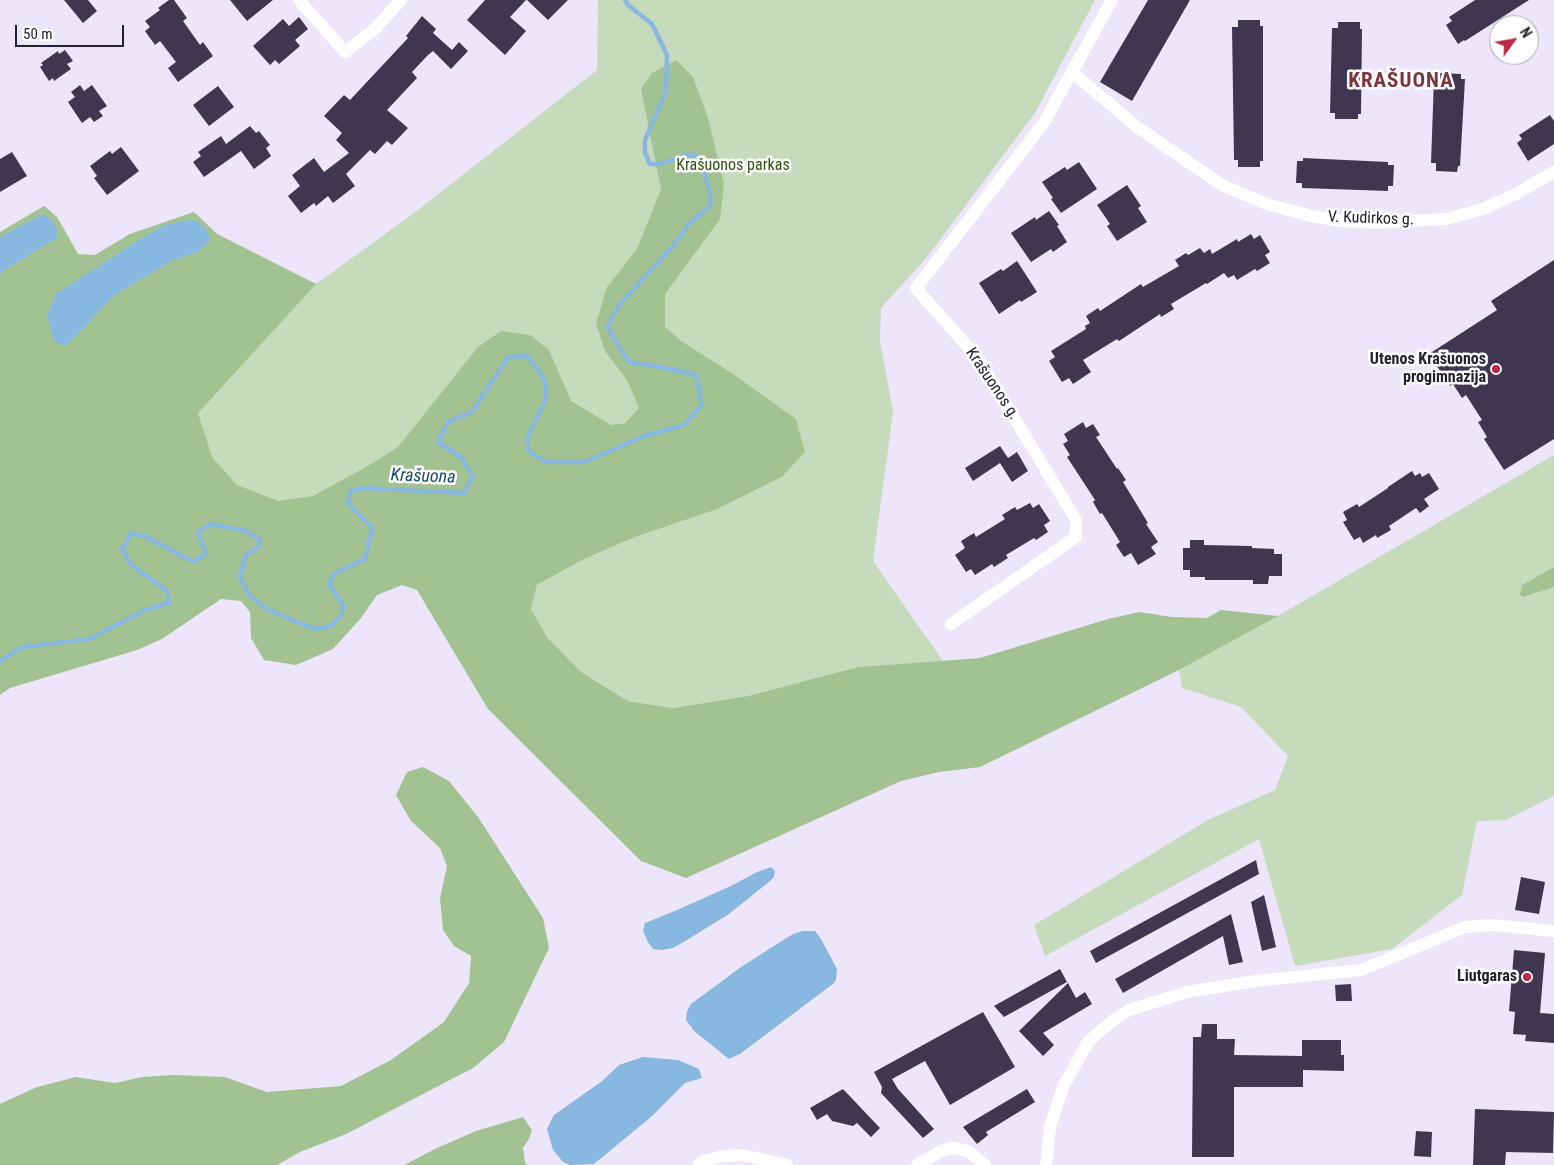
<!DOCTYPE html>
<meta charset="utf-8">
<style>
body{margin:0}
#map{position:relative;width:1554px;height:1165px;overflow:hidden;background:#ede6fa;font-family:"Roboto Condensed",sans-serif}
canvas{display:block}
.north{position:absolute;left:1489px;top:15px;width:50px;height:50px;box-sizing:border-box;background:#fff;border:1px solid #a8a6ab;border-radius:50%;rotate:58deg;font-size:14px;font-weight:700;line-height:20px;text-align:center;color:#25202d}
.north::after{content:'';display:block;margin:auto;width:18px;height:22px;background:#ba2845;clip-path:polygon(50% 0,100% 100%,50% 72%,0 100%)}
.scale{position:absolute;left:15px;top:25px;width:109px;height:22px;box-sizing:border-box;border:2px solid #25202d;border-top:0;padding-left:6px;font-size:15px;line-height:18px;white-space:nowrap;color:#25202d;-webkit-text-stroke:4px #fff;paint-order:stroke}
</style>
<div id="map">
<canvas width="1554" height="1165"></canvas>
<div class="north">N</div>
<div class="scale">50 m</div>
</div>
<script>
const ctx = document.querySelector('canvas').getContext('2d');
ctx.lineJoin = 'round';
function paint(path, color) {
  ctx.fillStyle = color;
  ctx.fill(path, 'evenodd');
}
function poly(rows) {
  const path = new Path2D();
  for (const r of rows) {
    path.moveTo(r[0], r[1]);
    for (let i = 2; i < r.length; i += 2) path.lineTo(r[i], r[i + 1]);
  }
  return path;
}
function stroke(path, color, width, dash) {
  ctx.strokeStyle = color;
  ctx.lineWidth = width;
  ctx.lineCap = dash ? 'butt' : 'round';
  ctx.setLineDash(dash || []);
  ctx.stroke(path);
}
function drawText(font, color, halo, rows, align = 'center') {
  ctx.font = font + ' "Roboto Condensed",sans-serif';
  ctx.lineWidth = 5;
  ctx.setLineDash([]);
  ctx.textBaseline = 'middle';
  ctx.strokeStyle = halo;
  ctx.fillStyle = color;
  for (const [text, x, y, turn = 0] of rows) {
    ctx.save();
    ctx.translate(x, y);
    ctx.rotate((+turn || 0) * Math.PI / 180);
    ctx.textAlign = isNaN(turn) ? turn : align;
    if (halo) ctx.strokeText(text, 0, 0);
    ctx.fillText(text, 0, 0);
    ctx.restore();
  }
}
paint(poly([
 [598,0,1095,0,1035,113,927,257,881,308,880,340,893,412,873,561,943,661,858,667,748,696,673,708,628,701,581,672,547,637,531,609,537,585,582,560,635,537,715,510,782,477,805,452,796,419,710,360,634,396,640,408,625,423,611,425,283,551,0,663,0,232,44,206,57,217,78,254,95,255,130,234,194,212,217,234,316,284,414,213,597,70],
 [1554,455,1554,567,1522,585,1523,597,1554,587,1554,796,1506,820,1477,821,1462,895,1392,949,1295,966,1259,839,1045,956,1034,925,1208,820,1275,790,1288,756,1241,707,1182,688,1179,670,1278,616]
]), '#c6dbbb');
paint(poly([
 [676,60,693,77,708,118,724,184,720,219,665,294,665,327,681,341,730,372,796,419,805,452,782,477,715,510,635,537,582,560,537,585,531,609,547,637,581,672,628,701,673,708,748,696,858,667,980,658,1108,619,1139,612,1172,617,1207,618,1221,610,1278,616,1179,670,980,767,939,772,901,781,686,878,641,861,488,709,417,590,402,585,377,595,361,618,333,649,296,665,264,660,251,638,250,612,241,601,221,599,162,639,137,650,10,688,0,695,0,273,57,238,43,214,0,237,0,232,44,206,57,217,78,254,95,255,130,234,194,212,217,234,316,284,198,413,212,457,237,485,278,501,313,496,368,466,398,447,478,347,501,331,530,335,549,350,571,401,611,425,625,423,639,408,627,380,605,351,596,323,607,287,637,249,661,189,641,89,652,73],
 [210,240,196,253,174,260,116,294,66,346,109,259,126,248],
 [1554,567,1554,587,1523,597,1520,595,1522,585],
 [423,767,449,781,478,817,543,918,549,948,504,1042,473,1068,346,1134,300,1152,277,1165,0,1165,0,1104,37,1087,76,1077,115,1083,142,1077,174,1075,225,1077,267,1092,341,1086,391,1060,444,1022,469,983,471,956,454,946,443,930,440,898,447,866,440,848,411,821,396,795,407,772],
 [523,1117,532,1130,529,1139,523,1148,525,1162,527,1165,404,1165,437,1148,476,1131]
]), '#a2c291');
paint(poly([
 [43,214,51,219,57,229,57,238,0,273,0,237],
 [187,220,199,221,208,232,210,240,196,253,174,260,116,294,66,346,54,342,47,315,56,294,126,248,164,225],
 [771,867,775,871,774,877,770,881,729,914,682,943,673,948,662,950,653,949,648,942,643,931,645,923,677,910,733,885,757,872],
 [803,931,815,931,821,939,837,969,836,980,834,983,740,1054,729,1059,694,1031,686,1020,687,1011,691,1004,741,967,793,934],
 [643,1057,678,1060,699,1069,702,1078,685,1083,651,1117,594,1164,570,1165,563,1162,553,1150,547,1129,554,1115,601,1082,619,1065]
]), '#88b7df');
stroke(poly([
 [0,661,22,647,90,639,145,610,169,603,167,591,130,564,122,548,132,533,147,537,193,562,206,554,198,532,210,524,246,531,260,540,260,546,245,556,240,577,249,595,267,609,295,621,316,629,331,626,341,616,344,606,329,585,333,574,365,559,372,528,348,503,350,491,362,488,464,493,473,476,461,457,438,442,448,422,472,412,508,357,527,356,541,374,546,386,546,398,527,438,528,450,535,456,547,462,585,462,644,436,684,425,702,405,696,375,656,366,629,362,607,327,619,305,673,246,688,225,709,206,711,197,701,160,696,155,686,155,660,164,650,164,645,153,645,140,666,91,667,55,652,24,628,5,625,0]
]), '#88b7df', 4.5);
paint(poly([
 [64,0,88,0,97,11,83,23],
 [169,0,174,0,187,18,183,21,200,45,203,42,213,56,178,82,168,68,176,62,160,41,155,45,145,31,150,27,145,21,160,10,158,8],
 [230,0,273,0,247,21],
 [485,0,526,0,510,17,526,31,505,55,467,20],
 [527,0,568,0,548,20],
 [1148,0,1190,0,1132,101,1100,82],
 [1475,0,1529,0,1465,41,1464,40,1458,44,1446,25,1452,21,1449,17],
 [422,16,436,29,433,33,452,50,459,42,468,51,451,69,433,51,428,55,412,72,417,78,387,110,408,128,392,145,387,141,375,154,370,150,346,174,355,186,333,203,328,196,316,206,314,203,301,213,288,196,300,186,292,175,314,158,324,172,349,153,336,140,342,133,324,116,344,95,350,100,408,38,406,36],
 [299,17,308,29,295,40,300,46,279,64,275,60,270,65,253,46,283,19,289,26],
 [1238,20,1260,20,1260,26,1263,26,1263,161,1260,161,1260,167,1238,167,1238,160,1234,160,1232,27,1238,27],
 [1338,22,1360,22,1360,29,1362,29,1361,114,1358,114,1358,119,1335,119,1335,113,1330,113,1332,28,1338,28],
 [65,50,73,61,67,64,71,69,54,81,53,78,49,81,40,67,43,65,41,63,58,51,59,54],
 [1439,73,1461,74,1461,79,1465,79,1460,166,1458,166,1457,172,1436,171,1436,163,1431,163,1434,78,1438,79],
 [80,85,84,91,92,85,107,106,99,111,103,116,94,122,90,117,82,123,68,102,75,97,71,92],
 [218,86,234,107,209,126,193,105],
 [1550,115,1554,121,1554,144,1528,161,1517,143,1522,139,1519,135],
 [250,126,256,133,259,131,270,145,266,148,271,156,254,169,241,151,204,177,193,162,201,156,198,152,221,136,226,144],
 [121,147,139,171,107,195,94,178,97,176,90,166,110,151,112,154],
 [12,152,27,176,0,192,0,159],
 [1303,158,1388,162,1388,165,1394,165,1393,186,1388,186,1388,191,1302,188,1302,183,1296,183,1297,161,1303,161],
 [1079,162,1097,189,1061,213,1051,199,1053,198,1042,182,1065,167,1067,170],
 [1127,185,1141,206,1138,208,1147,222,1117,241,1107,226,1110,224,1097,205],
 [1049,211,1059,225,1057,226,1067,242,1053,252,1051,249,1031,262,1011,233,1035,217,1036,220],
 [1251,234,1254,239,1260,235,1270,252,1265,255,1270,263,1257,271,1255,269,1237,280,1234,275,1228,278,1224,273,1207,284,1206,283,1171,304,1174,309,1161,317,1160,314,1119,341,1117,339,1083,360,1091,372,1073,384,1069,378,1062,382,1049,361,1055,357,1051,351,1086,329,1085,326,1090,323,1086,316,1098,308,1100,311,1141,284,1143,287,1179,266,1175,260,1186,253,1188,255,1200,248,1204,253,1210,249,1212,254,1237,239,1238,242],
 [1554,260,1554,439,1504,470,1484,439,1487,437,1478,422,1482,420,1466,395,1462,398,1453,384,1450,386,1429,354,1497,310,1491,301],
 [1017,261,1037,292,1021,302,1020,300,999,314,979,283,1001,269,1003,271],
 [1083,422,1086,428,1093,424,1100,435,1096,437,1117,469,1118,468,1126,480,1123,482,1148,523,1146,524,1158,542,1151,547,1156,554,1138,565,1131,553,1124,557,1116,545,1120,542,1102,513,1100,514,1093,502,1095,500,1067,457,1070,455,1063,444,1068,441,1064,434],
 [1000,446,1008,458,1017,452,1028,471,1012,482,1000,463,973,481,965,468],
 [1412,471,1415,476,1420,473,1422,477,1429,473,1439,489,1424,499,1429,506,1420,513,1416,508,1389,526,1391,530,1377,538,1376,535,1363,543,1360,537,1354,540,1343,522,1347,520,1343,512,1357,504,1359,507,1388,488,1388,487],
 [1030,503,1033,508,1039,504,1050,521,1044,525,1048,532,1036,540,1034,538,1006,555,1008,558,994,567,992,564,975,575,971,569,966,572,955,555,965,548,961,541,974,533,976,537,1005,519,1002,515,1015,507,1017,510],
 [1190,540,1204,540,1204,545,1252,546,1252,548,1274,549,1274,554,1282,554,1282,576,1269,576,1268,584,1253,584,1253,580,1205,580,1205,577,1190,577,1190,570,1183,570,1183,548,1190,548],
 [1256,860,1259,874,1096,963,1090,951],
 [1521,877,1545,882,1539,914,1515,910],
 [1264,895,1276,947,1262,951,1251,902],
 [1231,914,1243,962,1229,965,1223,936,1123,993,1115,979],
 [1514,950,1545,953,1540,1013,1554,1014,1554,1043,1525,1041,1526,1035,1513,1034,1515,1012,1509,1011],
 [1060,969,1067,982,1004,1017,994,1006],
 [1068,983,1076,998,1085,992,1092,1004,1043,1033,1054,1045,1043,1056,1019,1031],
 [1351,984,1352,1001,1336,1001,1335,985],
 [983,1012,1015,1067,950,1105,925,1061,892,1079,898,1089,934,1129,923,1138,881,1093,882,1087,874,1072],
 [1202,1024,1217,1024,1217,1039,1235,1039,1234,1055,1302,1056,1302,1040,1341,1040,1341,1055,1344,1055,1344,1071,1303,1070,1303,1087,1234,1087,1234,1157,1192,1157,1193,1037,1201,1037],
 [843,1089,880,1128,871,1137,857,1123,853,1126,832,1121,827,1114,817,1120,810,1108],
 [1027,1089,1035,1102,986,1132,988,1135,977,1144,963,1127],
 [1475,1109,1554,1112,1553,1153,1506,1152,1505,1165,1473,1165],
 [1416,1131,1432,1132,1431,1157,1414,1156]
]), '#403650');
stroke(poly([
 [299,0,345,52,376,28,401,0],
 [1072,72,1137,127,1222,185,1269,205,1312,216,1341,221,1376,223,1446,219,1483,209,1514,195,1554,172],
 [951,624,1076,537,1076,520,980,361,916,288,1043,124,1112,0],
 [698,1165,704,1161,723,1156,743,1155,787,1165],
 [917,1165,943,1150,953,1148,968,1151,985,1165],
 [1046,1165,1050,1127,1063,1087,1088,1042,1112,1021,1129,1010,1187,992,1255,981,1361,970,1465,927,1492,925,1554,931]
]), '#fff', 12);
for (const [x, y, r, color] of [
 [1496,369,5,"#ba2845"],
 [1527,977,5,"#ba2845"]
]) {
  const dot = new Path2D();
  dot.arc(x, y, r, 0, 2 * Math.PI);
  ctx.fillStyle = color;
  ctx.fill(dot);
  stroke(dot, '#fff', 2);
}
drawText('16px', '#2c530d', '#fff', [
 ["Krašuonos parkas",733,166]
]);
drawText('16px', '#25202d', '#fff', [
 ["V. Kudirkos g.",1371,219,2],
 ["Krašuonos g.",992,384,56]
]);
drawText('bold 16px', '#25202d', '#fff', [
 ["Utenos Krašuonos",1486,360],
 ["progimnazija",1486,378],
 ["Liutgaras",1517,977]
], 'right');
drawText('italic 18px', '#144970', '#fff', [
 ["Krašuona",423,477,2]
]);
ctx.letterSpacing = '1px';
drawText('bold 21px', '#7d353d', '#fff', [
 ["KRAŠUONA",1401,82]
]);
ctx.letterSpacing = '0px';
</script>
